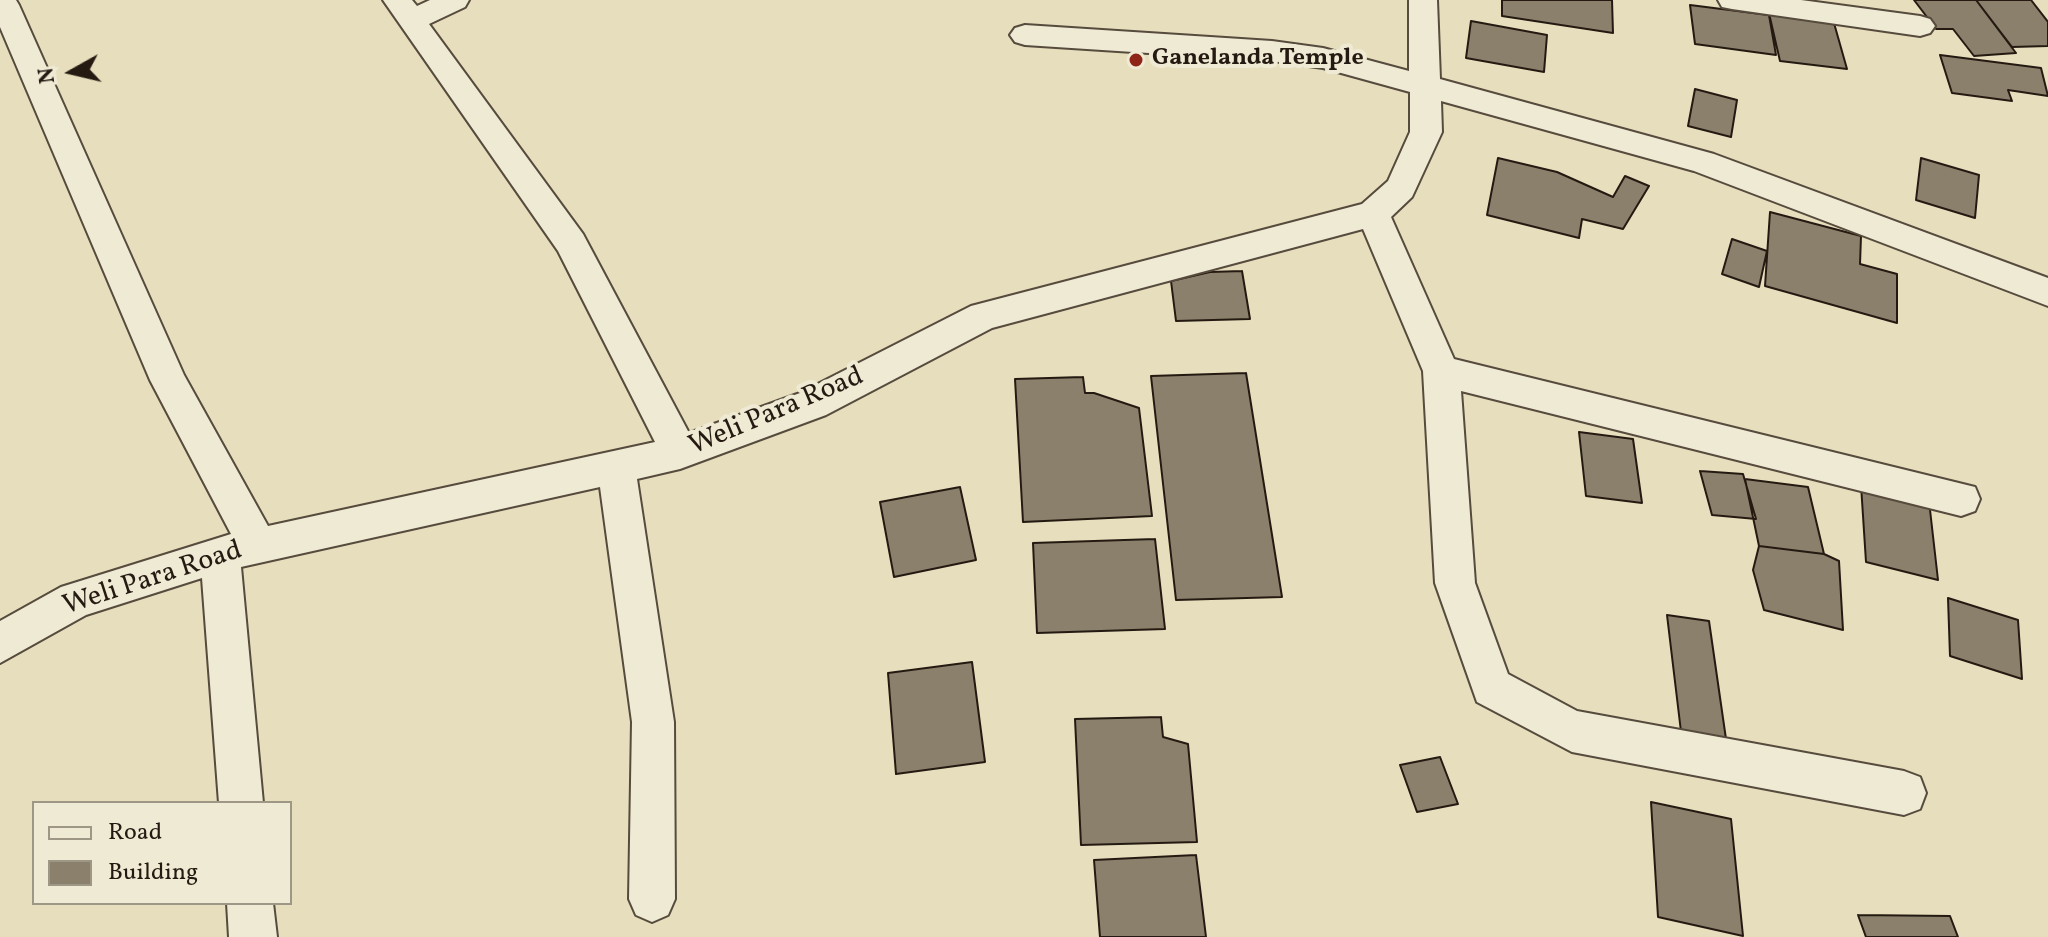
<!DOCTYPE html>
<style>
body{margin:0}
#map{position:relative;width:2048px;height:937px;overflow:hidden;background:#e7debd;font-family:Vollkorn,serif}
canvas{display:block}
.legend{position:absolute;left:32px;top:801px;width:260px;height:104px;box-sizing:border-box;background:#efead4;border:2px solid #9e9786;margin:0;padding:10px 14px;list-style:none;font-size:24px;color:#251a12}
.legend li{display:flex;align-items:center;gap:16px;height:40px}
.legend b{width:40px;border:2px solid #9e9786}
.north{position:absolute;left:32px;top:32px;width:80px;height:80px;-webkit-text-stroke:6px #efead4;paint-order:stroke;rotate:262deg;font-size:22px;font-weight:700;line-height:32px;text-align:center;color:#251a12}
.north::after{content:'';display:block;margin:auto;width:28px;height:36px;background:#251a12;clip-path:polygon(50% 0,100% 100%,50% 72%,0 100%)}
</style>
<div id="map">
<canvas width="2048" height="937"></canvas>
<ul class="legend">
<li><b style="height:10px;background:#efead4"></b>Road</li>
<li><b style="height:22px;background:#8a806b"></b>Building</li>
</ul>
<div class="north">N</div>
</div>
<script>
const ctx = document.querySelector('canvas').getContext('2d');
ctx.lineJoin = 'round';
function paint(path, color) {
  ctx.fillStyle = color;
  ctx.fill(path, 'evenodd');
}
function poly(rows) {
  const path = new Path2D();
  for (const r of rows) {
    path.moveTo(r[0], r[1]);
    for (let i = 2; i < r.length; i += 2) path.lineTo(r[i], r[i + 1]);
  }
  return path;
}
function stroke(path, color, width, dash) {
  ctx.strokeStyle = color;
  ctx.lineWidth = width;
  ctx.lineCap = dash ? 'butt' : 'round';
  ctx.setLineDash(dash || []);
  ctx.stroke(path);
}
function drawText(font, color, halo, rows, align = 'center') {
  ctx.font = font + ' Vollkorn,serif';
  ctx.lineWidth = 8;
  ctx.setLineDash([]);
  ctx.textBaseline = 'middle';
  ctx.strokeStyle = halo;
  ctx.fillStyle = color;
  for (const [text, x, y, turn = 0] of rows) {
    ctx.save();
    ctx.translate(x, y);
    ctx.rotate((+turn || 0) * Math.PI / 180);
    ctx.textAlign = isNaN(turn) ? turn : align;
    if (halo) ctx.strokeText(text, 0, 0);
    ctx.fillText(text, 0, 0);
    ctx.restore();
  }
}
const building = poly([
 [1502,0,1612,0,1613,33,1502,16,1502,0],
 [1914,0,1976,0,2016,53,1974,56,1953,29,1936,29,1914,0],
 [1976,0,2031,0,2048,22,2048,46,2012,47,1976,0],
 [1690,5,1769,15,1776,55,1695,44,1690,5],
 [1768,9,1832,16,1847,69,1780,61,1768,9],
 [1471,21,1547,35,1544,72,1466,58,1471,21],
 [1940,55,2041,68,2048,96,2008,90,2012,101,1952,93,1940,55],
 [1695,89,1737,100,1731,137,1688,126,1695,89],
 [1498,158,1557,172,1613,197,1625,176,1649,186,1623,229,1582,219,1579,238,1487,215,1498,158],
 [1921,158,1979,175,1975,218,1916,200,1921,158],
 [1770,212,1861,236,1860,264,1897,274,1897,323,1765,286,1770,212],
 [1732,239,1767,251,1759,287,1722,274,1732,239],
 [1242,271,1250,319,1176,321,1171,281,1210,272,1242,271],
 [1246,373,1282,597,1176,600,1151,376,1246,373],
 [1083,377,1085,393,1094,393,1139,408,1152,516,1023,522,1015,379,1083,377],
 [1579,432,1633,439,1642,503,1586,496,1579,432],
 [1700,471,1743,474,1756,519,1712,515,1700,471],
 [1745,479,1808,487,1824,554,1759,546,1745,479],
 [1861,485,1929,501,1938,580,1866,562,1861,485],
 [960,487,976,560,894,577,880,502,960,487],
 [1155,539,1165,629,1037,633,1033,543,1155,539],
 [1759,546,1824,554,1839,561,1843,630,1764,610,1753,570,1759,546],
 [1948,598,2018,620,2022,679,1950,656,1948,598],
 [1667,615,1709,621,1727,746,1682,740,1667,615],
 [972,662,985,762,896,774,888,673,972,662],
 [1161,717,1163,737,1188,744,1197,842,1081,845,1075,719,1161,717],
 [1440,757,1458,804,1417,812,1400,765,1440,757],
 [1651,802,1731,819,1743,936,1658,917,1651,802],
 [1196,855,1206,937,1100,937,1094,860,1196,855],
 [1858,915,1950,916,1958,937,1866,937,1858,915]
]);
paint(building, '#8a806b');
stroke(building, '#251a12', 2);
const minor = poly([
 [0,0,16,0,19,5,184,375,268,526,655,442,558,251,383,0,412,0,417,6,430,0,469,0,465,7,429,24,583,234,689,433,800,393,971,306,1362,204,1388,181,1410,132,1410,92,1323,68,1272,61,1025,45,1015,42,1010,35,1015,28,1025,25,1272,41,1323,48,1409,71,1409,0,1437,0,1440,79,1714,154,2048,278,2048,306,1694,171,1441,101,1442,132,1412,197,1391,217,1454,359,1975,487,1980,499,1975,511,1961,516,1461,391,1475,583,1508,674,1577,711,1904,771,1920,777,1926,793,1920,809,1904,815,1572,752,1477,702,1435,583,1423,371,1363,229,992,328,826,415,680,469,637,479,674,722,675,899,668,915,652,922,636,915,629,899,632,722,600,487,241,567,263,803,219,803,202,578,86,615,0,663,0,621,61,587,231,534,150,380,0,27,0,0],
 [1718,0,1801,0,1920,16,1930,19,1935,26,1930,33,1920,36,1732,9,1722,7,1718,0],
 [227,903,273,903,277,937,229,937,227,903]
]);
stroke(minor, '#564b3d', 4);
paint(minor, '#efead4');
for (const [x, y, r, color] of [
 [1136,60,8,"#8f2418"]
]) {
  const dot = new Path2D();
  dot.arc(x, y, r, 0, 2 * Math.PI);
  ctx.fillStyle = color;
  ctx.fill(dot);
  stroke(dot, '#efead4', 3);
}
drawText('bold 24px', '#251a12', '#efead4', [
 ["Ganelanda Temple",1152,60]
], 'left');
drawText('28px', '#251a12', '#efead4', [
 ["Weli Para Road",777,413,-23],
 ["Weli Para Road",153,580,-18]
]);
</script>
